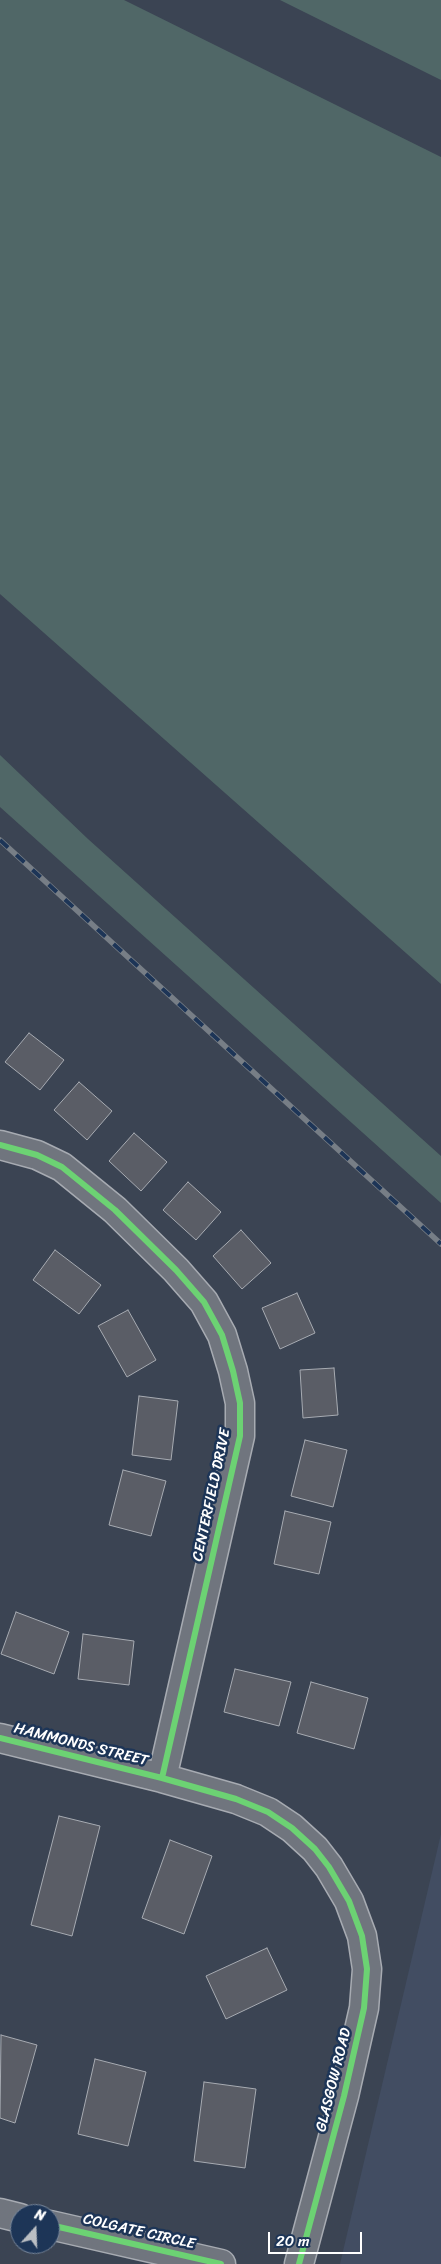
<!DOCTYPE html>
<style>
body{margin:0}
#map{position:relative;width:441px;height:2264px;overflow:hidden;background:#3b4453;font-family:Sriracha,sans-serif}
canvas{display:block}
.north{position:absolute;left:10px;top:2204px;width:50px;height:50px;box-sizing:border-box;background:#1d3557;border:1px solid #77869a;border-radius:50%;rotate:20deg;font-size:14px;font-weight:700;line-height:20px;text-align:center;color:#fff}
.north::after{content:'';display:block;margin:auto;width:18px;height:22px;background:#babec3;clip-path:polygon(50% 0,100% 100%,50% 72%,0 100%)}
.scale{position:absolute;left:268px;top:2232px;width:94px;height:22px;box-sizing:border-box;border:2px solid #fff;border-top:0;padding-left:6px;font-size:15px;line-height:18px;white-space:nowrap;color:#fff;-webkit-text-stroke:4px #1d3557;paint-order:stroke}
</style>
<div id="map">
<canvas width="441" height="2264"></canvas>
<div class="north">N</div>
<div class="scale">20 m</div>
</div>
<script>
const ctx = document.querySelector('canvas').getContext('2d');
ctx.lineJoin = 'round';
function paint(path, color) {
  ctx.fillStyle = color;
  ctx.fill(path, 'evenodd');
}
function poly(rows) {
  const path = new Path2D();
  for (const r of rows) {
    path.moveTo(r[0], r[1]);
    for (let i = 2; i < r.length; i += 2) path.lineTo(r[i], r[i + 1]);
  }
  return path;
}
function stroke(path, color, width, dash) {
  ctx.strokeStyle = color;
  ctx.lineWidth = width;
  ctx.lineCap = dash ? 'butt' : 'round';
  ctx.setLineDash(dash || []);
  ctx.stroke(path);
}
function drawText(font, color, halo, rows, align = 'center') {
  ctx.font = font + ' Sriracha,sans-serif';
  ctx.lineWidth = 5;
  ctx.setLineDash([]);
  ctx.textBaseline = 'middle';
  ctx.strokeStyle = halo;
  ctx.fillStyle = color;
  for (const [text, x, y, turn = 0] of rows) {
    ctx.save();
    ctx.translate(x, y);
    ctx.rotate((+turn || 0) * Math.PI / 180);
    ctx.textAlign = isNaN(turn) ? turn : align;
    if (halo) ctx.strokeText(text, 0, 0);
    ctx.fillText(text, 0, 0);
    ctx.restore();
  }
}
paint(poly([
 [441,1834,441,2264,340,2264]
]), '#424d62');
paint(poly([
 [0,0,124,0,441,157,441,984,0,594],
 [280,0,441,0,441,80],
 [0,755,88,839,441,1156,441,1203,0,807]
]), '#506767');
const building = poly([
 [29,1033,64,1060,40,1090,5,1062,29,1033],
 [79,1082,112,1111,87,1140,54,1110,79,1082],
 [134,1133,167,1162,141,1191,109,1161,134,1133],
 [188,1182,221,1212,196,1240,163,1210,188,1182],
 [241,1230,271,1263,242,1289,213,1256,241,1230],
 [55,1250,101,1285,79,1314,33,1280,55,1250],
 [297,1293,315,1333,280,1349,262,1308,297,1293],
 [128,1310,156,1360,127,1377,98,1326,128,1310],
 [334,1368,338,1415,303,1418,300,1370,334,1368],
 [139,1396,178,1401,171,1460,132,1455,139,1396],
 [305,1440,347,1450,333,1507,291,1496,305,1440],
 [123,1470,166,1481,151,1536,109,1525,123,1470],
 [285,1511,331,1522,319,1574,274,1564,285,1511],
 [16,1612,69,1632,54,1674,1,1654,16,1612],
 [83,1634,134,1641,129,1685,78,1679,83,1634],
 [235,1669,291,1682,279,1726,224,1712,235,1669],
 [311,1682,368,1698,354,1749,297,1733,311,1682],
 [59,1816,100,1826,72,1936,31,1925,59,1816],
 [170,1840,212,1856,184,1934,142,1918,170,1840],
 [267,1948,287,1990,226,2019,206,1976,267,1948],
 [1,2035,37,2045,15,2123,0,2118,1,2035],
 [95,2059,146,2072,128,2146,78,2134,95,2059],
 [204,2082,256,2089,245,2168,194,2161,204,2082]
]);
paint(building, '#5a5d66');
stroke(building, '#a7abb2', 1);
const street = poly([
 [0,1145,37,1155,62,1167,115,1210,176,1270,204,1302,222,1335,233,1371,240,1403,240,1436,162,1778],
 [0,1738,162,1778,236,1799,268,1812,292,1828,315,1849,329,1867,349,1901,362,1936,367,1969,364,2008,344,2096,299,2264],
 [0,2213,20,2218],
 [50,2225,221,2264]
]);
stroke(street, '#a7abb2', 31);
stroke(street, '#70757e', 28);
const rail = poly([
 [0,840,441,1244]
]);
stroke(rail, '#777e86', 5.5);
stroke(rail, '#1d3557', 4, [11]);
stroke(poly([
 [0,1145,37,1155,62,1167,115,1210,176,1270,204,1302,222,1335,233,1371,240,1403,240,1436,162,1778],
 [0,1738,162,1778,236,1799,268,1812,292,1828,315,1849,329,1867,349,1901,362,1936,367,1969,364,2008,344,2096,299,2264],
 [50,2225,221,2264]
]), '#6cd273', 6);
drawText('15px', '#fff', '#1d3557', [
 ["CENTERFIELD DRIVE",212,1495,-78],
 ["HAMMONDS STREET",81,1745,14],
 ["GLASGOW ROAD",334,2080,-76],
 ["COLGATE CIRCLE",139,2232,13]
]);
</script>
